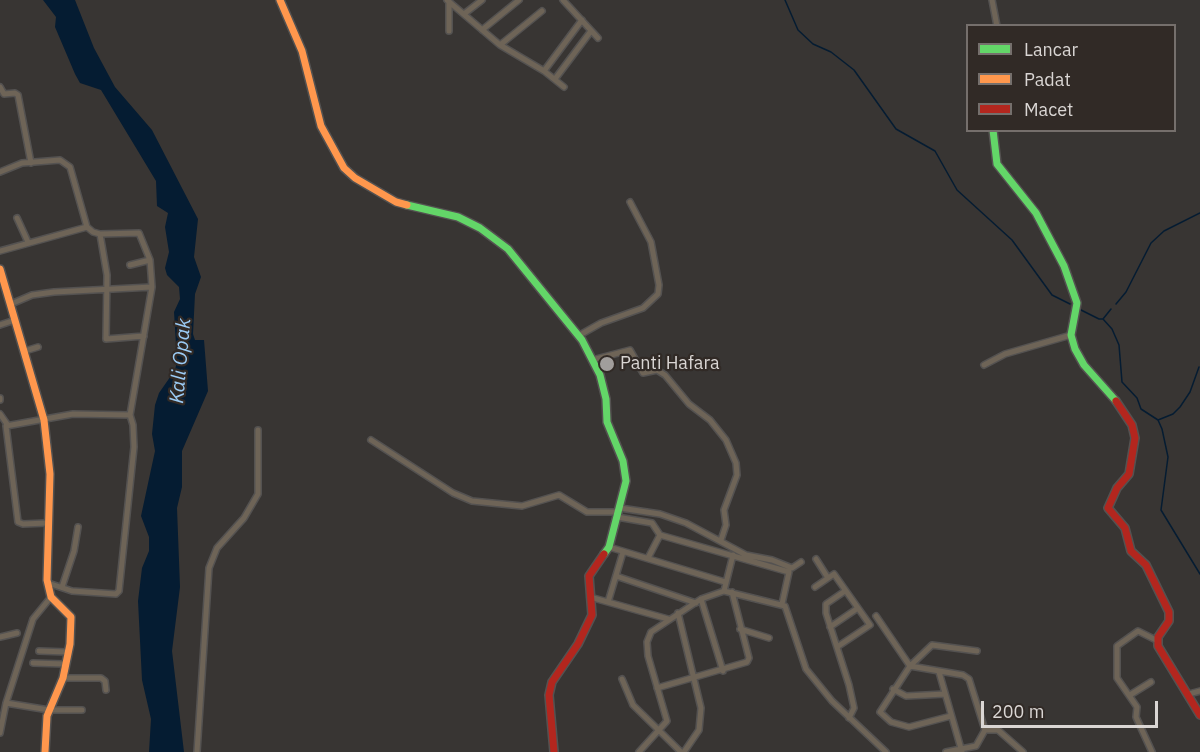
<!DOCTYPE html>
<style>
body{margin:0}
#map{position:relative;width:1200px;height:752px;overflow:hidden;background:#383533;font-family:"IBM Plex Sans",sans-serif}
canvas{display:block}
.legend{position:absolute;left:966px;top:24px;width:210px;height:108px;box-sizing:border-box;background:#312a26;border:2px solid #756f6c;margin:0;padding:8px 10px;list-style:none;font-size:18px;color:#dad6d4}
.legend li{display:flex;align-items:center;gap:12px;height:30px}
.legend b{width:30px;border:2px solid #756f6c}
.scale{position:absolute;left:981px;top:701px;width:177px;height:27px;box-sizing:border-box;border:3px solid #dad6d4;border-top:0;padding-left:8px;font-size:18px;line-height:21px;white-space:nowrap;color:#dad6d4;-webkit-text-stroke:4px #312a26;paint-order:stroke}
</style>
<div id="map">
<canvas width="1200" height="752"></canvas>
<ul class="legend">
<li><b style="height:8px;background:#63d668"></b>Lancar</li>
<li><b style="height:8px;background:#ff974d"></b>Padat</li>
<li><b style="height:8px;background:#b3261e"></b>Macet</li>
</ul>
<div class="scale">200 m</div>
</div>
<script>
const ctx = document.querySelector('canvas').getContext('2d');
ctx.lineJoin = 'round';
function paint(path, color) {
  ctx.fillStyle = color;
  ctx.fill(path, 'evenodd');
}
function poly(rows) {
  const path = new Path2D();
  for (const r of rows) {
    path.moveTo(r[0], r[1]);
    for (let i = 2; i < r.length; i += 2) path.lineTo(r[i], r[i + 1]);
  }
  return path;
}
function stroke(path, color, width, dash) {
  ctx.strokeStyle = color;
  ctx.lineWidth = width;
  ctx.lineCap = dash ? 'butt' : 'round';
  ctx.setLineDash(dash || []);
  ctx.stroke(path);
}
function drawText(font, color, halo, rows, align = 'center') {
  ctx.font = font + ' "IBM Plex Sans",sans-serif';
  ctx.lineWidth = 4.5;
  ctx.setLineDash([]);
  ctx.textBaseline = 'middle';
  ctx.strokeStyle = halo;
  ctx.fillStyle = color;
  for (const [text, x, y, turn = 0] of rows) {
    ctx.save();
    ctx.translate(x, y);
    ctx.rotate((+turn || 0) * Math.PI / 180);
    ctx.textAlign = isNaN(turn) ? turn : align;
    if (halo) ctx.strokeText(text, 0, 0);
    ctx.fillText(text, 0, 0);
    ctx.restore();
  }
}
paint(poly([
 [43,0,75,0,94,48,115,87,152,130,198,219,194,257,201,277,195,294,193,334,195,340,204,340,208,391,182,451,182,487,177,508,180,587,172,651,184,752,149,752,151,719,142,680,138,601,142,568,149,551,149,537,141,516,155,451,152,434,155,405,159,393,175,370,177,361,174,312,180,299,179,287,167,275,165,268,169,252,165,227,168,213,157,206,156,181,101,90,80,83,75,74,55,27,56,17]
]), '#051c32');
stroke(poly([
 [785,0,798,30,813,44,831,52,854,70,896,129,935,151,957,190,1012,240,1052,295,1070,304],
 [1116,304,1126,292,1151,243,1164,231,1200,213],
 [1081,310,1099,319,1103,319,1111,309],
 [1103,319,1112,329,1119,345,1122,382,1137,398,1141,409,1158,420,1162,429,1168,457,1161,510,1200,574],
 [1158,420,1173,414,1180,407,1190,392,1199,367]
]), '#051c32', 1.5);
const street = poly([
 [447,0,500,45,544,71,564,87],
 [563,0,598,38],
 [992,0,997,26],
 [449,1,449,31],
 [464,14,482,0],
 [482,30,519,0],
 [500,45,542,11],
 [544,71,582,20],
 [555,79,591,31],
 [0,87,4,94,15,93,18,95,31,163],
 [0,172,22,163,60,160,70,167,87,227,93,232,100,234,107,275,106,339,144,336],
 [17,218,28,242],
 [100,234,139,233,150,260,152,287,130,415],
 [0,251,87,227],
 [130,265,150,260],
 [11,304,32,295,54,292,152,287],
 [0,325,15,320],
 [578,336,601,323,643,308,658,294,659,285,651,242,630,202],
 [25,351,38,347],
 [592,360,630,350,643,373,657,370,665,375,689,404,710,420,726,440,736,463,737,475,724,510,726,525,721,540],
 [984,365,1005,354,1071,335],
 [0,398,0,400],
 [0,414,7,424],
 [371,440,453,493,472,501,522,506,559,495,587,512,618,512],
 [620,508,660,514,686,523,746,555,772,560,792,568,801,562],
 [617,517,652,523,660,535,789,572,782,604],
 [47,523,23,524,18,522,6,426,73,414,130,415,133,425,134,447,119,591,116,594,72,591,48,583],
 [609,547,725,582],
 [648,558,660,535],
 [816,559,828,578],
 [616,576,696,603],
 [62,587,74,551,78,527],
 [815,587,834,574,870,625,837,647],
 [724,591,733,555],
 [845,591,826,604,826,613,849,685,854,708,849,718],
 [590,597,668,619],
 [701,599,723,671],
 [608,602,623,552],
 [678,613,701,708,699,730,684,752],
 [876,616,910,666,963,675,969,679,985,730,976,746,946,752],
 [830,627,858,608],
 [740,629,769,638],
 [0,637,17,633],
 [39,651,67,652],
 [33,663,65,664],
 [939,672,962,752],
 [63,678,101,678,105,681,106,690],
 [622,679,633,705,681,752],
 [657,688,747,662,749,658,732,592],
 [893,689,906,696,945,694],
 [1189,694,1200,691],
 [1130,695,1151,682],
 [6,703,49,710,82,710],
 [951,716,909,727,891,722,880,712,910,666,932,645,977,651],
 [985,730,998,730,1023,752],
 [0,733,6,703,33,619,51,597],
 [197,752,209,568,217,548,244,518,258,494,258,430],
 [639,752,667,721,648,656,647,642,651,632,701,599,724,591,785,606,806,669,832,701,886,752],
 [1152,752,1136,717,1137,707,1117,678,1117,646,1138,631,1158,641]
]);
const fast = poly([
 [993,130,997,164,1036,213,1064,266,1077,303,1071,335,1075,349,1084,365,1116,401],
 [407,205,458,217,480,228,508,249,582,340,600,375,606,399,607,422,623,461,626,481,609,547,604,554]
]);
const slow = poly([
 [280,0,302,51,321,126,344,168,355,178,396,202,407,205],
 [0,269,44,420,50,474,47,580,51,597,71,617,70,644,63,678,47,716,45,752]
]);
const jam = poly([
 [1116,401,1132,425,1135,438,1129,474,1117,488,1108,508,1125,528,1131,551,1146,565,1169,612,1169,621,1158,637,1158,646,1200,715],
 [554,752,549,695,552,682,578,644,592,615,589,576,604,554]
]);
stroke(street, '#545251', 8);
stroke(fast, '#545251', 10);
stroke(slow, '#545251', 10);
stroke(jam, '#545251', 10);
stroke(street, '#6e6457', 5);
stroke(fast, '#63d668', 7);
stroke(slow, '#ff974d', 7);
stroke(jam, '#b3261e', 7);
for (const [x, y, r, color] of [
 [607,364,8,"#a19e9c"]
]) {
  const dot = new Path2D();
  dot.arc(x, y, r, 0, 2 * Math.PI);
  ctx.fillStyle = color;
  ctx.fill(dot);
  stroke(dot, '#312a26', 2);
}
drawText('18px', '#dad6d4', '#312a26', [
 ["Panti Hafara",620,364]
], 'left');
drawText('italic 20px', '#9bcbf5', '#312a26', [
 ["Kali Opak",181,361,-85]
]);
</script>
